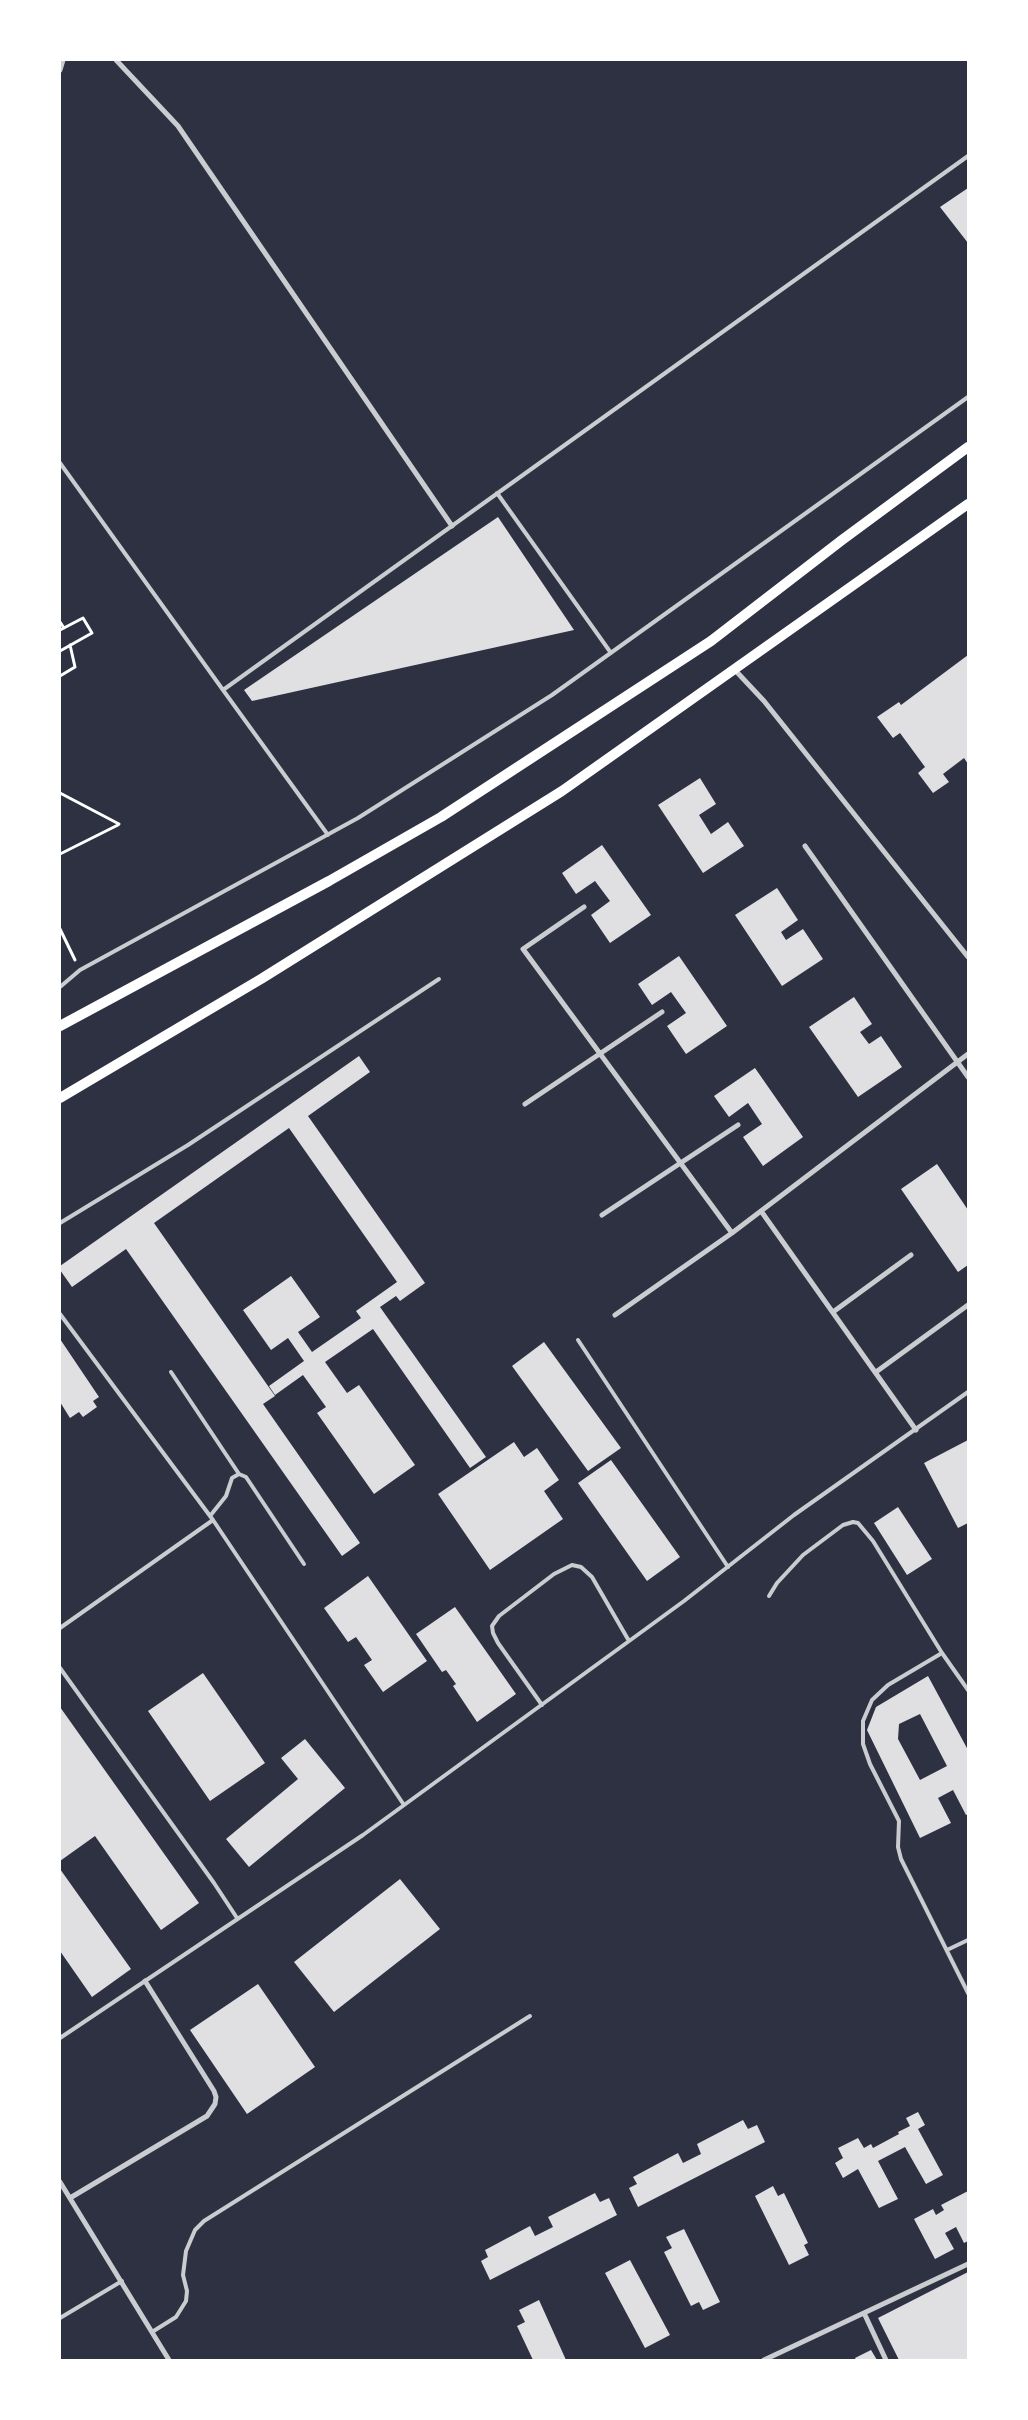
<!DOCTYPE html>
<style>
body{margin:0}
#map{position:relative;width:1028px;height:2420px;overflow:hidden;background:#2d3142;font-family:"Zilla Slab",serif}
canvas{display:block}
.frame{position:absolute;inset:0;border:61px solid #fff;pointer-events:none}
</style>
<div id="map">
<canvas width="1028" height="2420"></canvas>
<div class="frame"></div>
</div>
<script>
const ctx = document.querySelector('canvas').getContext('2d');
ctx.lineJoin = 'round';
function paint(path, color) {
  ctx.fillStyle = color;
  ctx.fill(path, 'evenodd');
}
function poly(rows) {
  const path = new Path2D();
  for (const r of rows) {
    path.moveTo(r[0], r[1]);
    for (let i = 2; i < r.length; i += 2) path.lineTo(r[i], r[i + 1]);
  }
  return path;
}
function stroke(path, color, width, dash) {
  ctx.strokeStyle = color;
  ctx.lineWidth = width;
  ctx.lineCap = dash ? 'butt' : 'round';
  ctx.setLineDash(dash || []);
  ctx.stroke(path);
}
paint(poly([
 [968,188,968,243,940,207],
 [498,517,574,630,252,701,244,690],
 [968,655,968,764,964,758,943,774,949,782,933,793,918,773,925,767,900,733,893,738,877,717,899,702,901,705],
 [700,778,716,804,699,815,711,834,728,822,744,846,703,873,658,805],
 [602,845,651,915,610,943,591,915,610,901,595,881,576,894,562,873],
 [777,888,798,920,781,932,786,940,803,929,823,959,782,986,735,915],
 [679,956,727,1026,686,1054,667,1026,686,1013,671,992,652,1005,638,984],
 [854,997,872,1024,860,1032,869,1044,881,1036,902,1067,858,1097,809,1027],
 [359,1056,370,1072,308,1116,425,1283,400,1301,396,1296,380,1307,486,1457,470,1468,373,1329,325,1362,347,1393,359,1385,415,1465,374,1494,317,1413,326,1407,303,1375,275,1395,269,1386,304,1361,288,1338,271,1350,243,1310,291,1276,320,1317,298,1332,312,1352,361,1318,356,1311,397,1282,289,1128,154,1223,275,1396,263,1404,360,1543,342,1556,126,1249,72,1287,60,1270,60,1266],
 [755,1068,803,1137,763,1166,743,1137,762,1124,748,1103,729,1117,714,1096],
 [937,1164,968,1210,968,1265,958,1272,901,1189],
 [60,1339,99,1397,93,1401,97,1407,83,1417,79,1412,70,1418,60,1402],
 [544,1342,621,1448,588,1471,512,1366],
 [968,1440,968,1523,958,1528,924,1463],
 [514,1442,524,1457,537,1448,559,1480,544,1491,563,1519,490,1570,438,1494],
 [611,1460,680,1557,647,1581,578,1483],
 [898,1507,932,1559,907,1575,874,1523],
 [368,1576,427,1661,383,1692,364,1665,372,1660,356,1637,348,1642,324,1608],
 [455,1607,516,1694,477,1722,453,1686,456,1684,446,1670,442,1672,416,1634],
 [203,1673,265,1763,210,1801,148,1711],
 [928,1676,968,1750,968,1814,966,1815,953,1790,938,1798,951,1823,920,1838,867,1730,876,1707],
 [920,1714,947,1766,920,1780,898,1739,899,1724],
 [60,1707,199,1903,161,1930,95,1836,60,1861],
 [305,1739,345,1788,249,1867,226,1839,298,1779,281,1758],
 [60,1869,131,1969,92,1997,60,1951],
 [400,1879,440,1929,334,2012,294,1962],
 [258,1984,315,2067,247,2114,190,2030],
 [918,2112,925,2125,918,2129,943,2175,926,2184,905,2147,878,2161,898,2199,879,2208,858,2169,843,2178,835,2163,843,2158,838,2148,858,2138,864,2148,871,2144,873,2148,899,2134,898,2132,910,2126,906,2118],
 [743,2120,748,2129,757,2125,765,2142,638,2207,629,2188,637,2184,633,2177,678,2153,683,2163,701,2154,697,2144],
 [773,2186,778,2196,784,2193,808,2243,804,2245,809,2255,789,2265,755,2196],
 [968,2191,968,2241,964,2243,956,2227,945,2233,954,2249,935,2259,914,2219,933,2209,936,2215,944,2210,941,2205],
 [595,2193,600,2202,609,2198,617,2215,490,2280,481,2261,488,2257,485,2250,530,2226,535,2236,553,2227,548,2217],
 [684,2229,720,2302,703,2310,699,2302,691,2306,664,2252,672,2248,666,2237],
 [630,2260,670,2335,645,2348,605,2273],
 [968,2272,968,2360,899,2360,878,2318],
 [539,2300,566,2360,533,2360,517,2326,525,2322,519,2310],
 [871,2350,877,2360,856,2360,855,2358]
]), '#e0e0e3');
stroke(poly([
 [60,622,64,628],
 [60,630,83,618,92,633,60,651],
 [60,676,75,667,70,645],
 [60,793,119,824],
 [60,854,118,825],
 [60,929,75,960]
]), '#fff', 3);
stroke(poly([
 [60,463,223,690],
 [497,493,611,653],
 [328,835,223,690,968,156],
 [60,987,80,970,358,818,552,695,968,397],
 [60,1223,188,1145,439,979],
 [60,1314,213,1520,404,1805],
 [578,1340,728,1567],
 [171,1372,239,1474],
 [210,1516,226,1496,232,1478,239,1474,246,1477,304,1564],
 [769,1596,777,1583,803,1555,843,1525,853,1522,858,1523,873,1541,942,1653,968,1690],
 [60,1628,213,1520],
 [942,1653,888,1685,872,1700,863,1721,863,1744,870,1764,899,1821,898,1847,901,1859,968,1993],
 [60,1668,214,1883,237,1918],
 [542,1705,498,1643,493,1633,492,1626,499,1616,554,1574,572,1565,581,1567,592,1577,629,1641],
 [947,1950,968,1940],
 [60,2038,363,1835,684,1601,794,1515,968,1392],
 [60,2318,122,2281],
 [152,2332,176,2317,186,2301,187,2291,183,2275,186,2251,195,2230,204,2221,530,2016]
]), '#caccd0', 4);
stroke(poly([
 [116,60,178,126,452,526],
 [60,70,63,60],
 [734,669,764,701,968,957],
 [805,846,968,1077],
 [584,907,523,949,732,1233,761,1211,916,1430],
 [525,1104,662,1012],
 [761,1211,968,1054],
 [602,1215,738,1125],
 [833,1312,911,1255],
 [615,1315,732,1233],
 [876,1372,968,1305],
 [60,2182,169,2360],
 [70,2198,207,2116,215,2104,216,2097,214,2091,145,1981],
 [864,2313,886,2360],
 [764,2360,968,2264]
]), '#caccd0', 5);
stroke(poly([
 [60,1026,329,881,441,817,711,641,842,540,968,447],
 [60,1098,261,979,562,791,968,504]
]), '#fff', 10);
</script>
